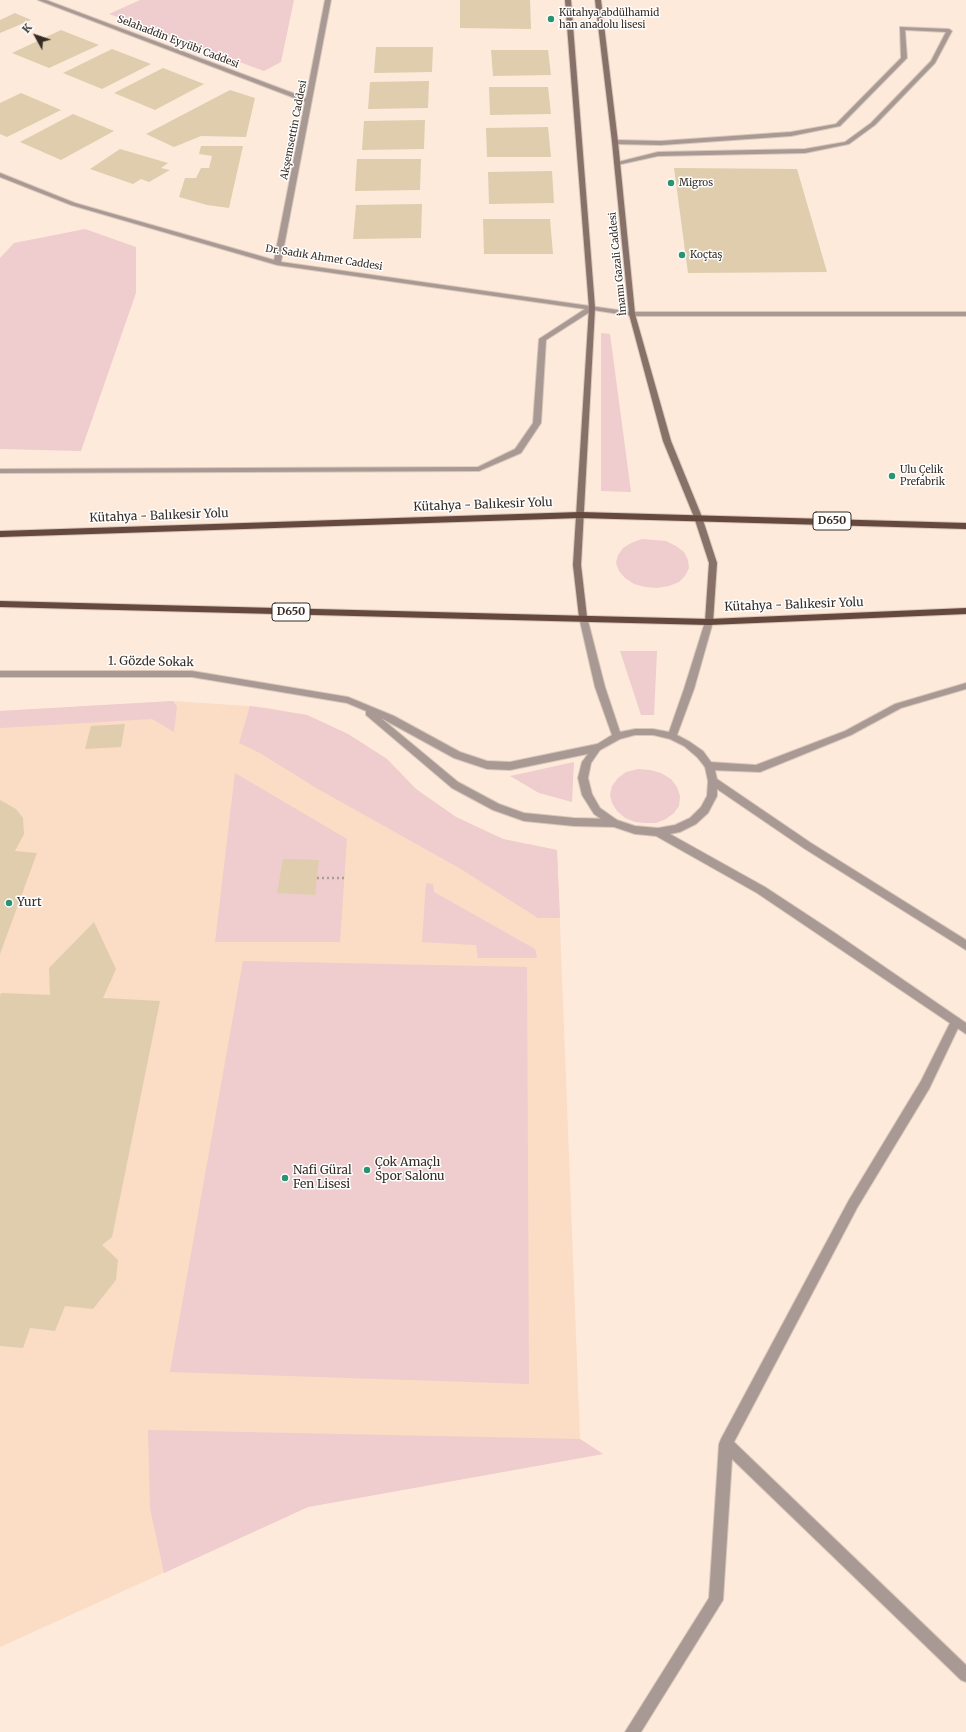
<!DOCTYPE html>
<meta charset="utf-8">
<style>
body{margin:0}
#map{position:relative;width:966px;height:1732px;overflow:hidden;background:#fdeadb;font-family:Merriweather,serif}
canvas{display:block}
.north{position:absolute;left:16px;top:16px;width:40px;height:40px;-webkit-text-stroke:3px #fff;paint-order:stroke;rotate:310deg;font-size:11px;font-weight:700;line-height:16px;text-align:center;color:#352c25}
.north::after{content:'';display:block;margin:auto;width:14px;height:18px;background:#352c25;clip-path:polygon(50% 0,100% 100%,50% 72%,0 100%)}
</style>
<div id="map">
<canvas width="966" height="1732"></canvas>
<div class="north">K</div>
</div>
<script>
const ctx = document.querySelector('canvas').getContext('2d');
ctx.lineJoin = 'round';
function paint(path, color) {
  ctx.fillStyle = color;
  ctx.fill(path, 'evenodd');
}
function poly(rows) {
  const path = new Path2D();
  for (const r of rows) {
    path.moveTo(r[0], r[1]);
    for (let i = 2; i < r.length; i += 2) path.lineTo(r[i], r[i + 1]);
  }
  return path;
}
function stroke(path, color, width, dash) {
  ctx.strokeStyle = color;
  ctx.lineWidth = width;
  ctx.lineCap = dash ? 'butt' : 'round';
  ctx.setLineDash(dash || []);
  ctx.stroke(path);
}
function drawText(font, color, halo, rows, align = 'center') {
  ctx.font = font + ' Merriweather,serif';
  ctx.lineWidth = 3;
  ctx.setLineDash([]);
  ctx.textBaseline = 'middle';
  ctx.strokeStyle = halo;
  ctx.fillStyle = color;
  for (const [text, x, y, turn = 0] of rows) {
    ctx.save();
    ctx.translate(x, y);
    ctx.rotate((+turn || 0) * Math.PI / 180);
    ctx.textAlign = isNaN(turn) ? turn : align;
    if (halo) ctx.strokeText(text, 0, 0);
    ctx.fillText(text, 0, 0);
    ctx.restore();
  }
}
paint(poly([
 [173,701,262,707,307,715,348,734,387,759,416,789,456,817,503,839,557,850,580,1439,603,1454,308,1507,0,1647,0,711]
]), '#fbdcc4');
paint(poly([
 [140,0,294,0,281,62,264,71,109,14],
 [85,229,136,247,136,293,81,451,0,449,0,258,14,243],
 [601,333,610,334,631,492,601,491],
 [642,539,666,541,676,546,684,552,688,560,689,568,685,576,679,582,669,586,657,588,645,587,634,584,625,578,619,571,616,563,618,555,623,548,631,543],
 [620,651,657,651,654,715,641,715],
 [173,701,177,707,174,732,152,719,0,728,0,711],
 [250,706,307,715,348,734,387,759,416,789,456,817,503,839,557,850,560,918,538,918,461,869,318,789,260,753,239,743],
 [574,762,572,802,539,793,510,776],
 [638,769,650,770,661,773,671,779,677,787,680,796,679,806,674,813,666,819,656,823,645,823,635,822,625,818,617,811,612,803,610,795,612,786,618,778,626,772],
 [235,773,347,839,340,942,215,942],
 [426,883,433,884,434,892,535,949,537,958,478,958,476,945,422,942],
 [243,961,527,967,529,1384,170,1372],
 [148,1430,580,1439,603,1454,308,1507,164,1573,150,1508]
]), '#efcccd');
paint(poly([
 [460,0,530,0,531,29,460,28],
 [15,13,31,20,0,33,0,20],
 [61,30,99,45,49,68,12,53],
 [376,47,433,47,432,72,374,73],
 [112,49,151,64,102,89,63,73],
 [491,50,548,50,551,75,493,76],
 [163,68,204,84,155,110,114,93],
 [429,81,428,108,368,109,370,82],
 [489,87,548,87,551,114,490,115],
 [230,90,255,98,246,137,201,136,174,147,146,134],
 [21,93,61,110,7,137,0,134,0,103],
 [73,114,114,131,61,160,20,142],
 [425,120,424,149,362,150,364,121],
 [548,127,551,157,487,157,486,128],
 [201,146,243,146,229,208,207,205,179,197,185,178,196,178,201,168,209,168,212,156,199,154],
 [120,149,168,163,161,168,170,170,149,182,141,179,133,184,90,169],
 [357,159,421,159,420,190,355,191],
 [674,168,797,169,827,272,688,273],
 [552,171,554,203,489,204,488,172],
 [422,204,421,238,353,239,356,205],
 [483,219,550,219,553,254,484,254],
 [125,724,121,747,85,749,91,726],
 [0,800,16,809,23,818,24,834,15,851,37,853,0,954],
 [283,859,319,860,315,895,277,893],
 [94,922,116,969,103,998,160,1001,112,1237,102,1245,118,1260,116,1280,93,1309,65,1306,55,1331,30,1328,23,1348,0,1346,0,996,1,993,50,995,49,968]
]), '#dfcdae');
const service = poly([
 [956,1017,960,1019,961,1022,929,1089,857,1208,734,1442,966,1665,966,1682,961,1680,732,1459,723,1600,641,1732,625,1732,709,1598,719,1444,721,1439,849,1200,921,1081,952,1019,956,1017]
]);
const minor = poly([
 [38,0,46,0,306,98,325,0,331,0,281,262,632,312,966,312,966,316,632,316,593,310,546,340,541,423,521,453,479,471,0,473,0,469,478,467,515,449,533,423,539,339,585,309,277,265,71,205,0,177,0,173,75,203,274,260,305,102,38,0],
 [900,27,949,29,952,31,935,63,875,125,849,144,805,153,658,156,617,165,614,163,658,152,805,149,845,142,871,123,931,61,946,32,905,30,907,58,840,126,791,136,661,145,615,144,612,142,615,140,661,141,791,132,836,124,901,58,900,27],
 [0,671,192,671,348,697,394,716,460,752,487,761,510,762,597,744,602,748,597,752,510,770,487,769,454,758,381,718,458,782,499,804,524,813,574,818,614,819,617,820,619,823,617,826,614,827,574,826,524,821,493,810,452,788,366,715,366,711,347,703,192,677,0,677,0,671],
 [966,683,966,689,901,708,851,735,760,772,709,770,704,766,709,762,756,765,845,731,895,704,966,683]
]);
const tertiary = poly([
 [583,614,587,617,605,687,620,732,635,729,653,729,669,732,684,689,705,622,709,619,712,620,713,622,694,689,677,735,690,742,703,751,714,766,717,779,811,843,966,940,966,950,805,849,717,789,717,796,708,813,696,824,680,832,670,834,765,887,835,933,966,1023,966,1034,757,893,656,836,635,834,611,826,594,814,582,795,578,778,582,762,594,746,612,735,595,687,579,617,583,614],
 [635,735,653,735,670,739,684,746,697,757,705,767,708,781,707,796,701,807,690,818,675,825,658,828,635,826,617,820,600,808,592,794,588,778,591,763,600,750,620,739,635,735]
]);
const secondary = poly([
 [565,0,571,0,595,308,581,565,587,617,583,620,579,617,573,565,589,308,565,0],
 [595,0,601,0,618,142,635,314,671,441,702,517,717,563,713,622,709,625,705,622,709,563,694,517,663,441,629,314,612,142,595,0]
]);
const trunk = poly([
 [580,512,966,523,966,529,580,518,0,537,0,531,580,512],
 [0,601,709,619,966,608,966,614,709,625,0,607,0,601]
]);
stroke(service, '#d9c8ba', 2);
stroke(minor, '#d9c8ba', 2);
stroke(tertiary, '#d9c8ba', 2);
stroke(secondary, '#d9c8ba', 2);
stroke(trunk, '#d9c8ba', 2);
stroke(poly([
 [317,878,344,878]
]), '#ac9e92', 2.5, [2, 3]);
paint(service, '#a99994');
paint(minor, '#a99994');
paint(tertiary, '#a99994');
paint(secondary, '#887169');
paint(trunk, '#65483e');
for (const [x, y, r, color] of [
 [551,19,4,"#299372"],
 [671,183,4,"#299372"],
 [682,255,4,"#299372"],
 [892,476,4,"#299372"],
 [9,903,4,"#299372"],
 [367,1170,4,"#299372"],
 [285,1178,4,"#299372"]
]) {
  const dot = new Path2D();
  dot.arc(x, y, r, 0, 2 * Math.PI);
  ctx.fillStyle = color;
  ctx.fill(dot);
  stroke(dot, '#fff', 1.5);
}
drawText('10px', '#352c25', '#fff', [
 ["Kütahya abdülhamid",559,13],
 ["han anadolu lisesi",559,25],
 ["Migros",679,183],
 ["Koçtaş",690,255],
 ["Ulu Çelik",900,470],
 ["Prefabrik",900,482]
], 'left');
drawText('10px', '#352c25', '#fff', [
 ["Selahaddin Eyyübi Caddesi",178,42,21],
 ["Akşemsettin Caddesi",294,130,-79],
 ["Dr. Sadık Ahmet Caddesi",324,258,9],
 ["İmamı Gazali Caddesi",618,264,-96]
]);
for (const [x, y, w] of [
 [832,521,38],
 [291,612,38]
]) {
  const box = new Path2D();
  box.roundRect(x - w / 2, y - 9, w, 18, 3);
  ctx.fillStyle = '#fff';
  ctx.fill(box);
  stroke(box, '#352c25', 1);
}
drawText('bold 11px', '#352c25', null, [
 ["D650",832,521],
 ["D650",291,612]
]);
drawText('12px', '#352c25', '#fff', [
 ["Kütahya - Balıkesir Yolu",483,505,-2],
 ["Kütahya - Balıkesir Yolu",159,516,-2],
 ["Kütahya - Balıkesir Yolu",794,605,-2],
 ["1. Gözde Sokak",151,662,1]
]);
drawText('12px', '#352c25', '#fff', [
 ["Yurt",17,903],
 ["Çok Amaçlı",375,1163],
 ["Spor Salonu",375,1177],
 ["Nafi Güral",293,1171],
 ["Fen Lisesi",293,1185]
], 'left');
</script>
